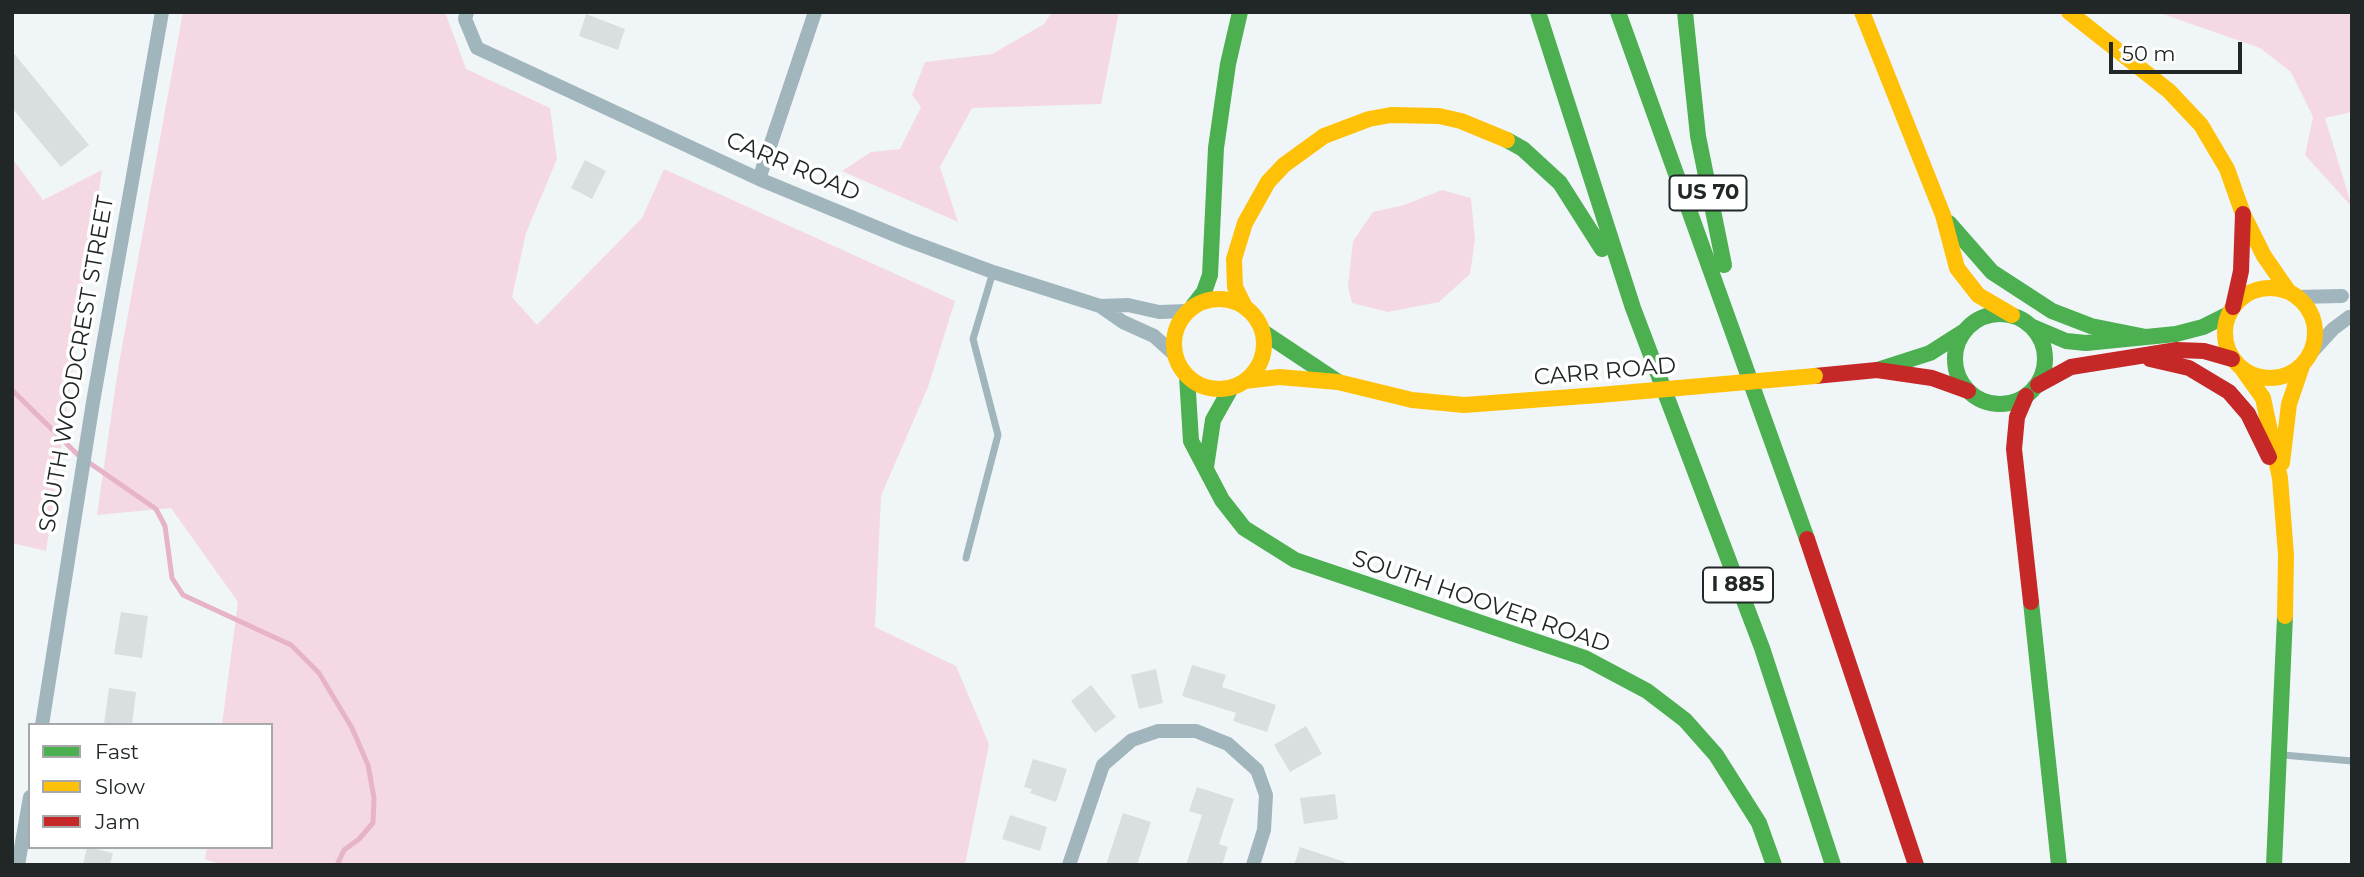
<!DOCTYPE html>
<style>
body{margin:0}
#map{position:relative;width:2364px;height:877px;overflow:hidden;background:#f0f6f8;font-family:Montserrat,sans-serif}
canvas{display:block}
.frame{position:absolute;inset:0;border:14px solid #212627;pointer-events:none}
.legend{position:absolute;left:28px;top:723px;width:245px;height:126px;box-sizing:border-box;background:#fff;border:2px solid #a6a8a9;margin:0;padding:9px 12px;list-style:none;font-size:21px;color:#212627}
.legend li{display:flex;align-items:center;gap:14px;height:35px}
.legend b{width:35px;border:2px solid #a6a8a9}
.scale{position:absolute;left:2109px;top:42px;width:133px;height:32px;box-sizing:border-box;border:4px solid #212627;border-top:0;padding-left:9px;font-size:21px;line-height:24px;white-space:nowrap;color:#212627;-webkit-text-stroke:5px #fff;paint-order:stroke}
</style>
<div id="map">
<canvas width="2364" height="877"></canvas>
<div class="frame"></div>
<ul class="legend">
<li><b style="height:9px;background:#4caf50"></b>Fast</li>
<li><b style="height:9px;background:#ffc107"></b>Slow</li>
<li><b style="height:9px;background:#c62828"></b>Jam</li>
</ul>
<div class="scale">50 m</div>
</div>
<script>
const ctx = document.querySelector('canvas').getContext('2d');
ctx.lineJoin = 'round';
function paint(path, color) {
  ctx.fillStyle = color;
  ctx.fill(path, 'evenodd');
}
function poly(rows) {
  const path = new Path2D();
  for (const r of rows) {
    if (r.length === 3) {
      path.moveTo(r[0] + r[2], r[1]);
      path.arc(r[0], r[1], r[2], 0, 2 * Math.PI);
      continue;
    }
    path.moveTo(r[0], r[1]);
    for (let i = 2; i < r.length; i += 2) path.lineTo(r[i], r[i + 1]);
  }
  return path;
}
function stroke(path, color, width, dash) {
  ctx.strokeStyle = color;
  ctx.lineWidth = width;
  ctx.lineCap = dash ? 'butt' : 'round';
  ctx.setLineDash(dash || []);
  ctx.stroke(path);
}
function drawText(font, color, halo, rows, align = 'center') {
  ctx.font = font + ' Montserrat,sans-serif';
  ctx.lineWidth = 7;
  ctx.setLineDash([]);
  ctx.textBaseline = 'middle';
  ctx.strokeStyle = halo;
  ctx.fillStyle = color;
  for (const [text, x, y, turn = 0] of rows) {
    ctx.save();
    ctx.translate(x, y);
    ctx.rotate((+turn || 0) * Math.PI / 180);
    ctx.textAlign = isNaN(turn) ? turn : align;
    if (halo) ctx.strokeText(text, 0, 0);
    ctx.fillText(text, 0, 0);
    ctx.restore();
  }
}
paint(poly([
 [183,12,445,12,466,69,550,108,557,159,526,233,512,297,537,325,642,218,664,169,955,301,928,387,881,496,875,627,956,666,989,744,965,865,222,865,205,859,207,847,271,847,271,725,222,725,238,602,171,508,97,515,118,369],
 [1052,12,1119,12,1101,104,972,108,940,167,958,222,842,171,871,152,900,149,921,107,912,95,925,62,992,54,1044,24],
 [2157,12,2352,12,2352,112,2325,118,2352,207,2305,155,2313,117,2291,72,2260,48],
 [12,158,43,200,102,170,46,551,12,543],
 [1442,190,1471,198,1475,240,1470,274,1439,302,1388,312,1352,303,1348,286,1353,241,1373,212,1404,205]
]), '#f4d9e5');
stroke(poly([
 [12,390,78,455,156,509,165,526,172,578,183,595,291,645,319,673,352,728,368,765,374,798,373,823,359,839,344,850,337,865]
]), '#e6b3c8', 5);
paint(poly([
 [586,14,625,29,618,50,579,36],
 [12,51,89,145,61,167,12,108],
 [585,160,606,171,592,199,571,188],
 [121,612,148,616,142,658,114,654],
 [1192,665,1226,675,1222,687,1276,705,1267,732,1233,721,1236,713,1182,696],
 [1156,669,1163,703,1139,709,1131,675],
 [1091,685,1116,717,1095,733,1071,701],
 [109,688,136,692,132,725,104,725],
 [1306,726,1322,754,1290,772,1274,745],
 [1033,759,1067,769,1056,802,1030,793,1032,789,1024,787],
 [1197,787,1234,799,1219,844,1228,847,1222,865,1186,865,1202,815,1189,811],
 [1335,794,1338,819,1304,824,1300,798],
 [1123,813,1151,822,1137,865,1106,865],
 [1010,815,1047,827,1040,851,1002,839],
 [87,847,113,853,110,865,83,865],
 [1300,847,1345,862,1344,865,1294,865]
]), '#d9dee0');
stroke(poly([
 [966,558,998,435,973,339,993,272],
 [2283,755,2352,761]
]), '#a1b5bc', 7);
stroke(poly([
 [467,12,465,19,477,48,759,179,907,240,993,272,1100,306,1123,322,1154,336,1175,355],
 [759,179,815,12],
 [2296,297,2342,296],
 [1100,306,1128,305,1159,312,1187,311],
 [2311,353,2333,329,2349,317],
 [42,725,93,402,162,12],
 [18,865,30,797],
 [1069,865,1103,765,1132,740,1158,731,1196,731,1228,744,1257,770,1266,795,1264,830,1253,865]
]), '#a1b5bc', 14);
stroke(poly([
 [1538,12,1633,308,1762,648,1833,865],
 [1618,12,1807,539],
 [1685,12,1698,136,1724,265],
 [1507,140,1523,149,1560,183,1602,249],
 [1949,223,1992,272,2052,311,2091,326,2146,337],
 [1193,306,1204,292,1210,275,1216,148,1228,64,1240,12],
 [2000,359,45],
 [2033,327,2066,341,2086,343,2176,334,2203,327,2229,314],
 [1263,332,1338,382],
 [1877,370,1930,353,1963,332],
 [1187,376,1191,441,1222,500,1244,528,1295,560,1585,658,1647,691,1685,720,1716,755,1759,823,1774,865],
 [1206,467,1213,420,1231,388],
 [2031,602,2059,865],
 [2274,865,2285,616]
]), '#4caf50', 16);
stroke(poly([
 [1862,12,1943,215,1957,268,1978,295,2012,315],
 [2069,12,2169,91,2201,125,2227,169,2243,214,2264,256,2289,292],
 [2270,333,45],
 [1219,344,45],
 [1245,307,1235,287,1234,259,1245,223,1268,182,1284,165,1324,136,1369,119,1391,115,1439,116,1461,121,1507,140],
 [2243,370,2263,398,2280,478,2286,555,2285,616],
 [1245,381,1279,377,1338,382,1412,400,1464,405,1599,395],
 [2282,463,2289,404,2302,366]
]), '#ffc107', 16);
stroke(poly([
 [2233,307,2241,271,2243,214],
 [2150,359,2189,368,2229,392,2248,414,2269,457],
 [1815,376,1877,370,1932,378,1968,391],
 [2038,385,2071,367,2177,350,2204,351,2232,359],
 [2026,396,2017,417,2014,449,2031,602],
 [1807,539,1916,865]
]), '#c62828', 16);
stroke(poly([
 [1599,395,1815,376]
]), '#ffc107', 16);
for (const [x, y, w] of [
 [1708,193,77],
 [1738,585,70]
]) {
  const box = new Path2D();
  box.roundRect(x - w / 2, y - 17.5, w, 35, 5);
  ctx.fillStyle = '#fff';
  ctx.fill(box);
  stroke(box, '#212627', 2);
}
drawText('bold 21px', '#212627', null, [
 ["US 70",1708,193],
 ["I 885",1738,585]
]);
drawText('23px', '#212627', '#fff', [
 ["CARR ROAD",793,167,23],
 ["SOUTH WOODCREST STREET",77,364,-80],
 ["CARR ROAD",1605,372,-5],
 ["SOUTH HOOVER ROAD",1481,602,19]
]);
</script>
